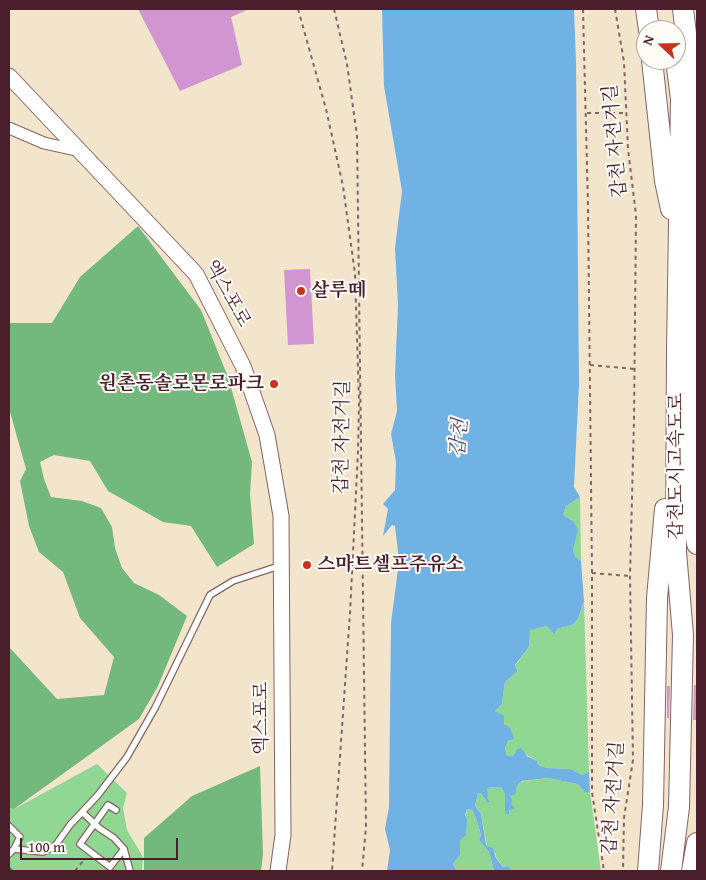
<!DOCTYPE html>
<meta charset="utf-8">
<style>
body{margin:0}
#map{position:relative;width:706px;height:880px;overflow:hidden;background:#f2e5cb;font-family:"Gentium Book Plus",serif}
canvas{display:block}
.frame{position:absolute;inset:0;border:10px solid #4a1f2b;pointer-events:none}
.north{position:absolute;left:636px;top:20px;width:50px;height:50px;box-sizing:border-box;background:#fdfcf7;border:1px solid #b5a4a5;border-radius:50%;rotate:291deg;font-size:14px;font-weight:700;line-height:20px;text-align:center;color:#4a1f2b}
.north::after{content:'';display:block;margin:auto;width:18px;height:22px;background:#c8321e;clip-path:polygon(50% 0,100% 100%,50% 72%,0 100%)}
.scale{position:absolute;left:20px;top:838px;width:158px;height:22px;box-sizing:border-box;border:2px solid #4a1f2b;border-top:0;padding-left:6px;font-size:15px;line-height:18px;white-space:nowrap;color:#4a1f2b;-webkit-text-stroke:4px #fdfcf7;paint-order:stroke}
</style>
<div id="map">
<canvas width="706" height="880"></canvas>
<div class="frame"></div>
<div class="north">N</div>
<div class="scale">100 m</div>
</div>
<script>
const ctx = document.querySelector('canvas').getContext('2d');
ctx.lineJoin = 'round';
function paint(path, color) {
  ctx.fillStyle = color;
  ctx.fill(path, 'evenodd');
}
function poly(rows) {
  const path = new Path2D();
  for (const r of rows) {
    path.moveTo(r[0], r[1]);
    for (let i = 2; i < r.length; i += 2) path.lineTo(r[i], r[i + 1]);
  }
  return path;
}
function stroke(path, color, width, dash) {
  ctx.strokeStyle = color;
  ctx.lineWidth = width;
  ctx.lineCap = dash ? 'butt' : 'round';
  ctx.setLineDash(dash || []);
  ctx.stroke(path);
}
function drawText(font, color, halo, rows, align = 'center') {
  ctx.font = font + ' "Gentium Book Plus","Noto Serif KR",serif';
  ctx.lineWidth = 4;
  ctx.setLineDash([]);
  ctx.textBaseline = 'middle';
  ctx.strokeStyle = halo;
  ctx.fillStyle = color;
  for (const [text, x, y, turn = 0] of rows) {
    ctx.save();
    ctx.translate(x, y);
    ctx.rotate((+turn || 0) * Math.PI / 180);
    ctx.textAlign = isNaN(turn) ? turn : align;
    if (halo) ctx.strokeText(text, 0, 0);
    ctx.fillText(text, 0, 0);
    ctx.restore();
  }
}
paint(poly([
 [580,497,581,561,575,556,573,549,573,521,563,515,566,506],
 [584,601,589,772,582,775,571,769,547,768,538,765,537,761,517,749,513,756,507,756,505,748,508,741,513,739,499,714,495,711,502,704,505,682,518,671,516,670,515,666,529,647,530,630,547,626,557,629,572,625,578,619],
 [97,764,127,793,123,808,127,830,143,857,142,871,9,871,9,808,14,809],
 [548,778,577,784,584,791,590,792,601,871,512,871,508,866,503,867,496,857,496,854,487,846,481,814,475,806,478,793,481,792,484,795,485,800,487,798,487,789,490,787,501,787,505,792,509,814,509,810,513,806,511,803,510,796,519,782],
 [467,809,472,810,476,818,481,835,479,840,489,852,494,871,457,871,453,864,460,855,460,840]
]), '#8fd792');
paint(poly([
 [138,226,201,310,228,377,252,462,250,494,254,544,217,567,191,526,163,522,108,491,90,461,54,455,40,462,44,479,51,497,82,501,101,508,112,527,115,548,122,568,134,583,159,595,187,616,158,686,139,719,14,809,9,808,9,647,57,699,104,695,114,657,80,618,63,572,39,552,29,526,20,481,26,469,9,408,9,323,52,323,80,277],
 [260,766,263,854,261,871,144,871,144,838,192,796]
]), '#73b87c');
paint(poly([
 [382,9,574,9,576,62,579,384,574,487,580,497,566,506,563,515,573,521,578,529,573,549,575,556,581,561,584,601,578,619,572,625,557,629,554,634,547,626,530,630,529,647,515,665,516,669,518,671,505,682,502,704,495,711,504,716,504,724,510,728,514,739,508,741,505,748,507,756,513,756,517,749,521,748,527,756,537,761,538,765,547,768,571,769,582,775,589,772,590,792,585,792,577,784,548,778,522,781,519,783,516,788,516,794,510,796,512,800,511,803,515,808,509,810,509,814,506,814,505,810,505,793,501,787,490,787,487,789,488,796,487,798,490,802,487,802,481,793,478,793,475,806,481,814,486,844,487,846,493,848,496,858,503,867,508,866,512,871,494,871,489,852,479,840,481,835,476,818,472,810,467,809,465,815,467,820,466,835,460,840,460,855,453,864,457,871,387,871,390,850,385,829,389,807,391,623,399,561,395,526,392,525,383,536,388,509,383,504,395,490,396,462,391,434,397,411,395,375,398,305,395,248,402,191,384,86]
]), '#71b2e5');
paint(poly([
 [138,9,249,9,231,17,242,65,180,91],
 [310,269,314,344,288,345,284,270],
 [694,685,697,685,697,720,693,720],
 [667,686,670,686,669,718,667,718]
]), '#d195d1');
const lane = poly([
 [116,810,108,805,80,844,110,867,124,849],
 [82,812,99,828,114,838,124,849,130,871],
 [9,826,20,837,14,849],
 [9,854,14,849,43,852,55,846,70,825,98,795,127,757,155,708,210,595,233,581,279,566]
]);
const street = poly([
 [9,128,44,143,80,151]
]);
const secondary = poly([
 [9,76,196,274,243,366,267,435,281,516,283,835,278,871]
]);
const highway = poly([
 [646,9,649,30],
 [683,9,694,99,697,258,694,525,697,544],
 [652,60,665,181,671,209],
 [648,871,653,805,657,598,665,509],
 [671,871,679,807,683,635,676,552,677,350,681,99,676,60],
 [692,871,697,843]
]);
stroke(lane, '#856463', 8);
stroke(street, '#856463', 13);
stroke(secondary, '#856463', 17);
stroke(highway, '#856463', 22);
stroke(poly([
 [298,9,326,109,343,186,355,274,359,401,358,452,350,613,332,871],
 [334,9,347,64,357,136,366,827,362,871],
 [583,9,588,206,592,573,592,792,604,871],
 [615,9,624,62,628,149,636,215,634,420,630,576,633,760,624,818,623,871],
 [587,113,627,113],
 [590,365,635,369],
 [592,573,630,576],
 [9,868,13,871],
 [75,871,83,861]
]), '#856463', 2, [4, 4]);
stroke(lane, '#fff', 5.5);
stroke(street, '#fff', 11);
stroke(secondary, '#fff', 15);
stroke(highway, '#fff', 20);
for (const [x, y, r, color] of [
 [301,291,5,"#c8321e"],
 [274,384,5,"#c8321e"],
 [307,565,5,"#c8321e"]
]) {
  const dot = new Path2D();
  dot.arc(x, y, r, 0, 2 * Math.PI);
  ctx.fillStyle = color;
  ctx.fill(dot);
  stroke(dot, '#fdfcf7', 2);
}
drawText('19px', '#4a1f2b', '#fdfcf7', [
 ["갑천 자전거길",616,141,-95],
 ["엑스포로",227,294,61],
 ["갑천 자전거길",343,437,-89],
 ["갑천도시고속도로",677,466,-90],
 ["엑스포로",262,718,-90],
 ["갑천 자전거길",614,798,-86]
]);
drawText('bold 19px', '#4a1f2b', '#fdfcf7', [
 ["살루떼",311,291],
 ["원촌동솔로몬로파크",264,384,"right"],
 ["스마트셀프주유소",317,565]
], 'left');
drawText('italic 20px', '#58526c', '#fdfcf7', [
 ["갑천",460,438,-85]
]);
</script>
